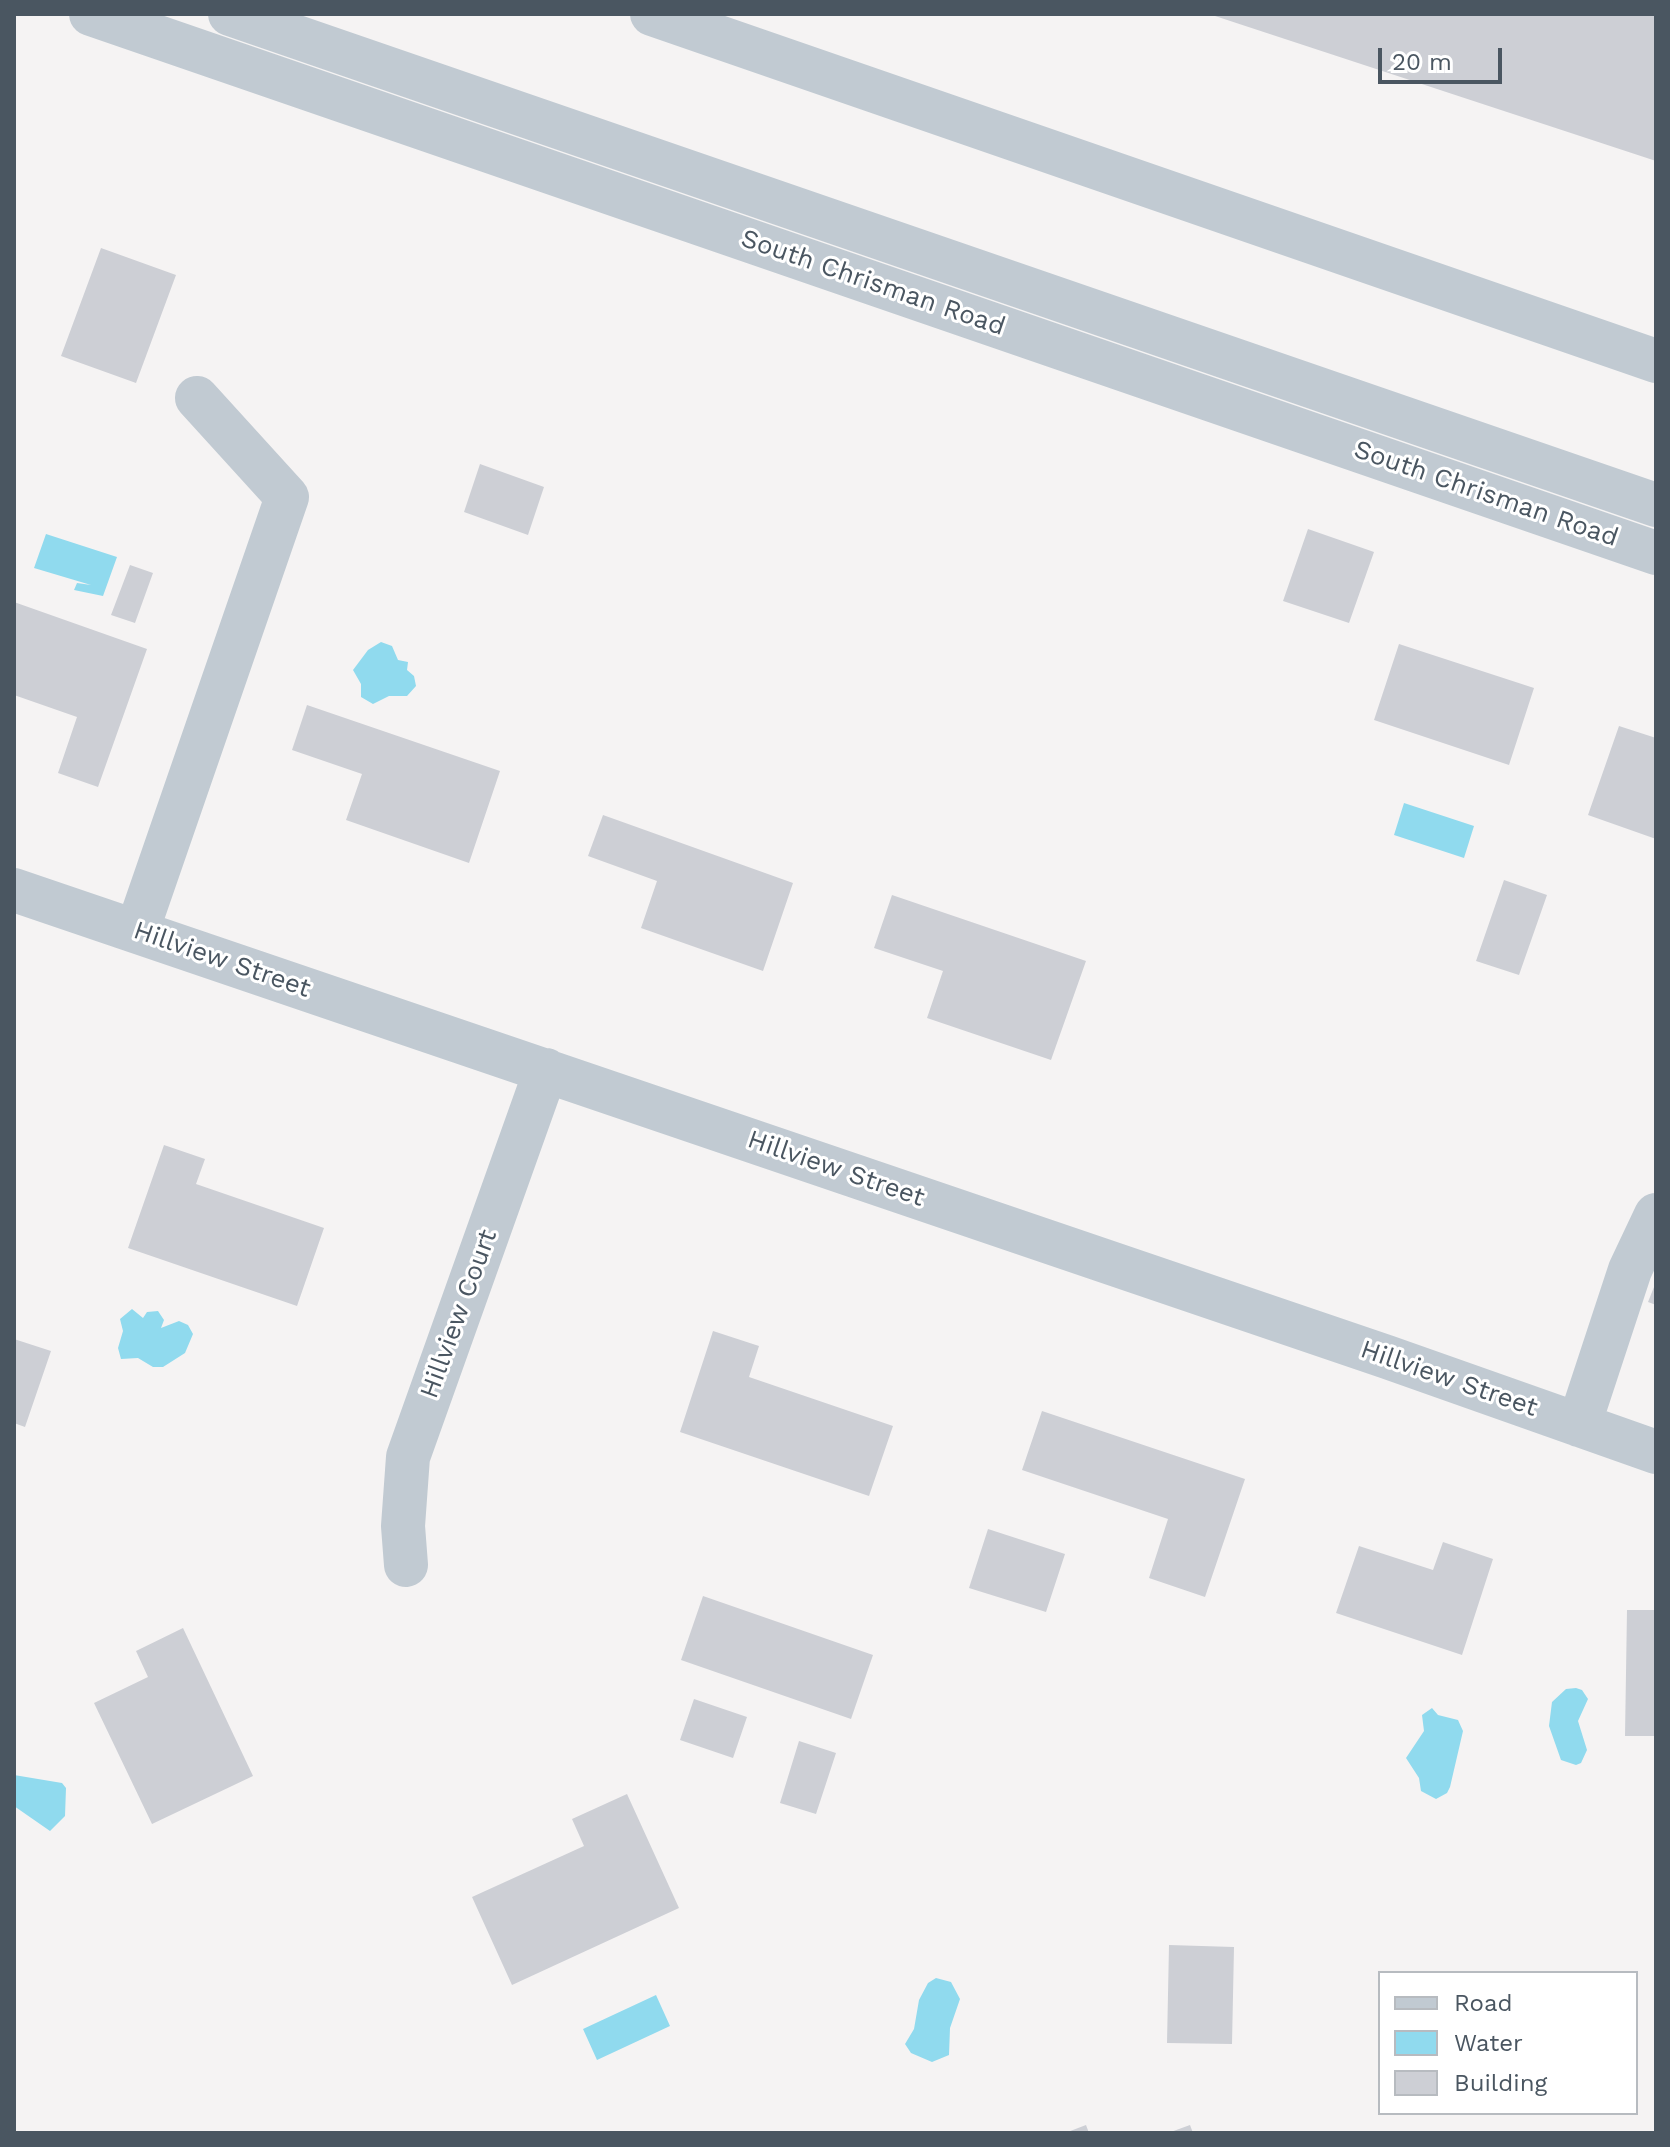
<!DOCTYPE html>
<style>
body{margin:0}
#map{position:relative;width:1670px;height:2147px;overflow:hidden;background:#f5f3f3;font-family:"Work Sans",sans-serif}
canvas{display:block}
.frame{position:absolute;inset:0;border:16px solid #4a5661;pointer-events:none}
.legend{position:absolute;left:1378px;top:1971px;width:260px;height:144px;box-sizing:border-box;background:#fff;border:2px solid #b7bbc0;margin:0;padding:10px 14px;list-style:none;font-size:24px;color:#4a5661}
.legend li{display:flex;align-items:center;gap:16px;height:40px}
.legend b{width:40px;border:2px solid #b7bbc0}
.scale{position:absolute;left:1378px;top:48px;width:124px;height:36px;box-sizing:border-box;border:4px solid #4a5661;border-top:0;padding-left:10px;font-size:24px;line-height:28px;white-space:nowrap;color:#4a5661;-webkit-text-stroke:6px #fff;paint-order:stroke}
</style>
<div id="map">
<canvas width="1670" height="2147"></canvas>
<div class="frame"></div>
<ul class="legend">
<li><b style="height:10px;background:#c1cad2"></b>Road</li>
<li><b style="height:22px;background:#90daee"></b>Water</li>
<li><b style="height:22px;background:#cdcfd5"></b>Building</li>
</ul>
<div class="scale">20 m</div>
</div>
<script>
const ctx = document.querySelector('canvas').getContext('2d');
ctx.lineJoin = 'round';
function paint(path, color) {
  ctx.fillStyle = color;
  ctx.fill(path, 'evenodd');
}
function poly(rows) {
  const path = new Path2D();
  for (const r of rows) {
    path.moveTo(r[0], r[1]);
    for (let i = 2; i < r.length; i += 2) path.lineTo(r[i], r[i + 1]);
  }
  return path;
}
function stroke(path, color, width, dash) {
  ctx.strokeStyle = color;
  ctx.lineWidth = width;
  ctx.lineCap = dash ? 'butt' : 'round';
  ctx.setLineDash(dash || []);
  ctx.stroke(path);
}
function drawText(font, color, halo, rows, align = 'center') {
  ctx.font = font + ' "Work Sans",sans-serif';
  ctx.lineWidth = 6;
  ctx.setLineDash([]);
  ctx.textBaseline = 'middle';
  ctx.strokeStyle = halo;
  ctx.fillStyle = color;
  for (const [text, x, y, turn = 0] of rows) {
    ctx.save();
    ctx.translate(x, y);
    ctx.rotate((+turn || 0) * Math.PI / 180);
    ctx.textAlign = isNaN(turn) ? turn : align;
    if (halo) ctx.strokeText(text, 0, 0);
    ctx.fillText(text, 0, 0);
    ctx.restore();
  }
}
paint(poly([
 [46,534,117,557,103,596,74,590,77,583,91,585,34,568],
 [381,642,392,646,398,660,408,662,407,670,414,676,416,686,407,696,389,696,373,704,361,697,361,684,353,670,368,650],
 [1404,803,1474,826,1464,858,1394,835],
 [132,1309,143,1318,147,1312,158,1311,164,1320,161,1328,179,1321,188,1325,193,1334,185,1353,163,1367,153,1367,138,1358,121,1359,118,1348,123,1331,120,1319],
 [1576,1688,1582,1690,1588,1699,1578,1721,1587,1750,1581,1763,1576,1765,1561,1760,1549,1726,1552,1702,1566,1689],
 [1432,1708,1438,1715,1458,1720,1463,1731,1450,1787,1447,1793,1436,1799,1421,1791,1419,1778,1406,1758,1424,1731,1422,1715],
 [14,1775,62,1783,66,1788,65,1816,50,1831,14,1806],
 [936,1978,951,1982,960,1999,950,2028,949,2055,932,2062,911,2053,905,2044,914,2029,919,2000,928,1983],
 [656,1995,670,2026,597,2060,583,2029]
]), '#90daee');
paint(poly([
 [1656,14,1656,161,1212,15,1212,14],
 [101,248,176,275,136,383,61,356],
 [480,464,544,487,528,535,464,512],
 [1308,529,1374,552,1349,623,1283,601],
 [130,565,153,573,135,623,111,615],
 [14,602,147,649,98,787,58,773,77,717,14,695],
 [1399,644,1534,688,1509,765,1374,720],
 [307,705,500,771,469,863,346,820,362,774,292,750],
 [1619,726,1656,738,1656,839,1588,815],
 [603,815,793,883,763,971,641,928,657,881,588,856],
 [1504,880,1547,895,1519,975,1476,961],
 [892,895,1086,961,1051,1060,927,1018,943,971,874,948],
 [164,1145,205,1159,196,1184,324,1228,297,1306,128,1248],
 [1656,1282,1656,1305,1648,1302],
 [713,1331,759,1346,749,1377,893,1426,869,1496,680,1432],
 [14,1339,51,1351,25,1427,14,1423],
 [1042,1411,1245,1479,1205,1597,1149,1578,1168,1519,1022,1470],
 [988,1529,1065,1554,1046,1612,969,1588],
 [1443,1542,1493,1559,1462,1655,1336,1613,1359,1546,1433,1570],
 [703,1596,873,1655,851,1719,681,1660],
 [1627,1610,1656,1610,1656,1736,1625,1736],
 [183,1628,253,1776,152,1824,94,1703,148,1677,136,1651],
 [694,1699,747,1717,733,1758,680,1740],
 [799,1741,836,1753,816,1814,780,1803],
 [627,1794,679,1908,512,1985,472,1897,584,1846,572,1819],
 [1169,1945,1234,1947,1232,2044,1167,2043],
 [1086,2125,1089,2133,1065,2133],
 [1190,2125,1193,2133,1168,2133]
]), '#cdcfd5');
stroke(poly([
 [91,14,1656,553],
 [230,14,1656,505],
 [652,14,1656,361],
 [14,890,1387,1357,1656,1452],
 [137,931,287,497,197,398],
 [1579,1425,1630,1270,1656,1215],
 [406,1565,403,1526,408,1457,546,1070]
]), '#c1cad2', 44);
drawText('26px', '#4a5661', '#fff', [
 ["South Chrisman Road",873,283,19],
 ["South Chrisman Road",1486,494,19],
 ["Hillview Street",222,960,19],
 ["Hillview Street",836,1169,19],
 ["Hillview Court",459,1314,-70],
 ["Hillview Street",1449,1379,19]
]);
</script>
